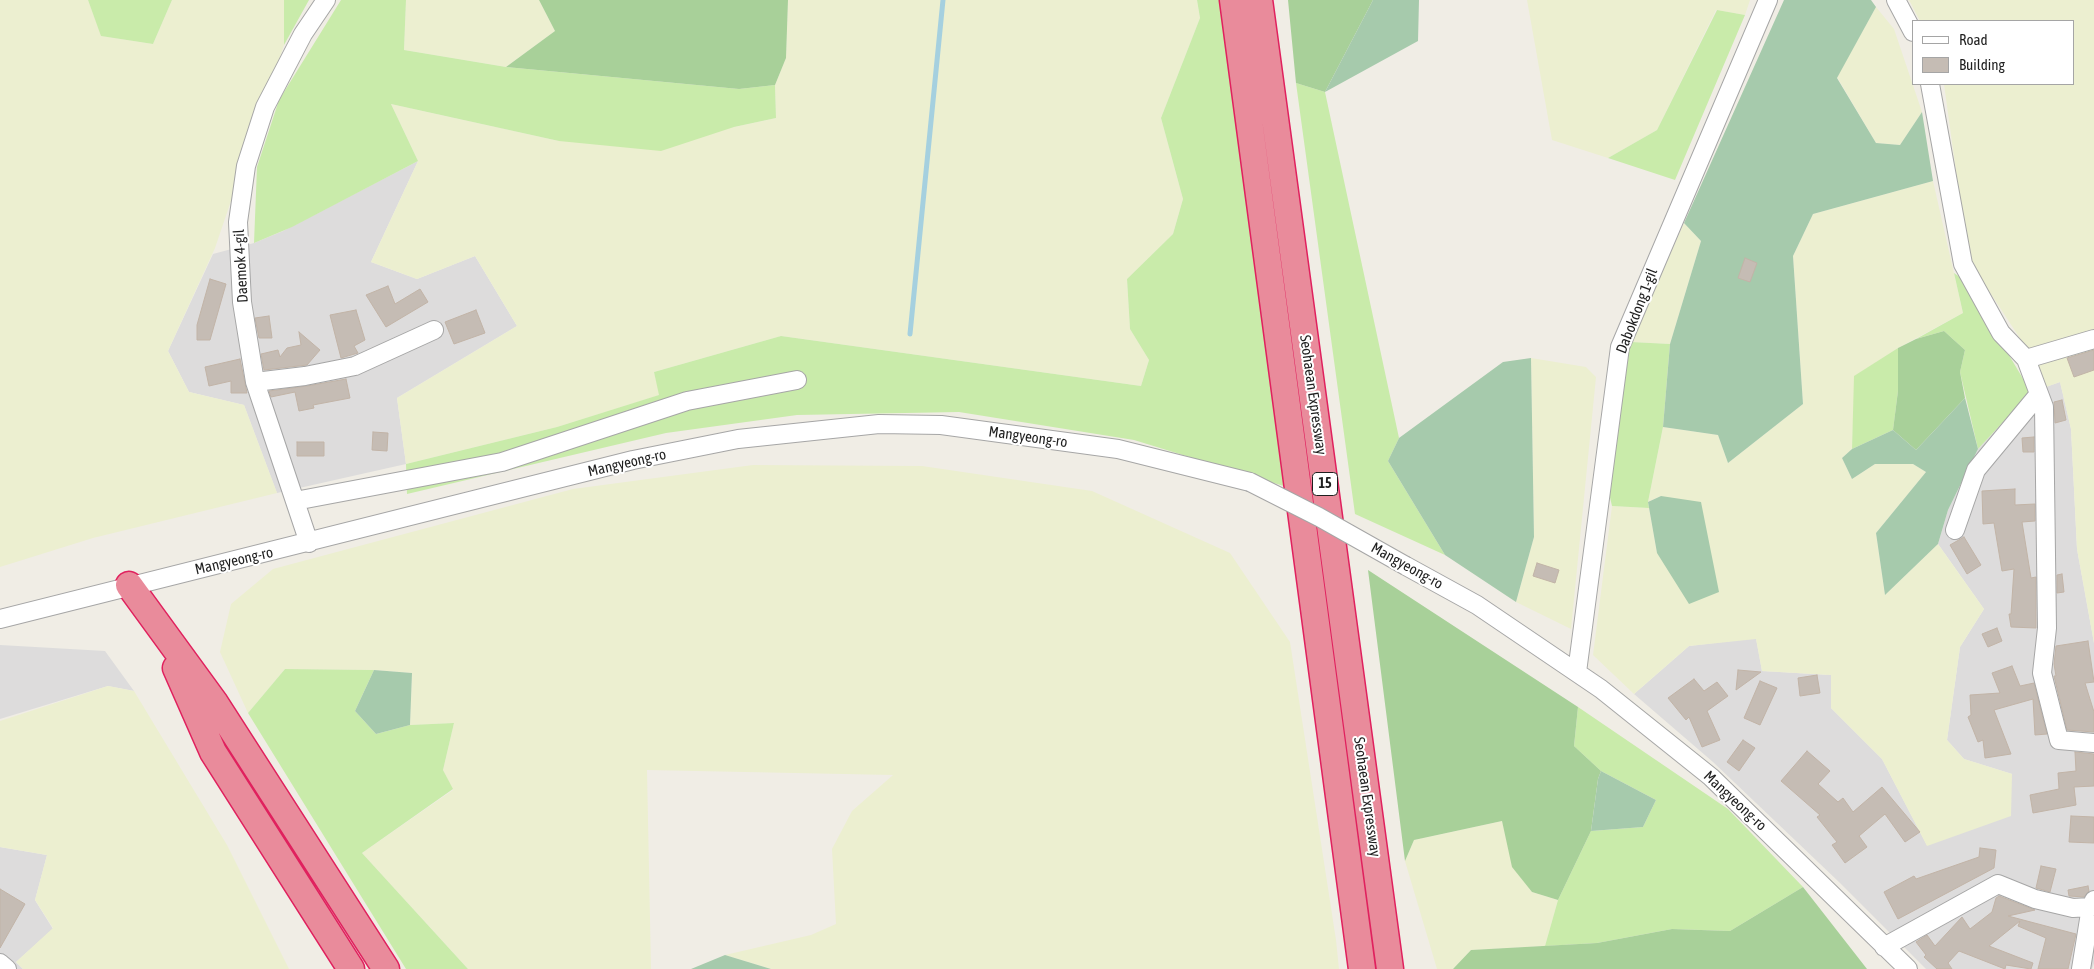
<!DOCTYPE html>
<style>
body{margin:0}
#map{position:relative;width:2094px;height:969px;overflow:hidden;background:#f0ede5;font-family:"Asap Condensed",sans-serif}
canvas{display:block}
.legend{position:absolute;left:1912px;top:20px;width:162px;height:65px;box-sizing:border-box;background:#fff;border:1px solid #a5a5a5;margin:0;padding:6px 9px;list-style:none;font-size:15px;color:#1f1f1f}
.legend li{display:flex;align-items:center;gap:10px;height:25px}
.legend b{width:25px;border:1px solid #a5a5a5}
</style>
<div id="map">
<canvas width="2094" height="969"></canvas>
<ul class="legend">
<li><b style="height:6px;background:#fff"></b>Road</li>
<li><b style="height:14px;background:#c5bcb4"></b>Building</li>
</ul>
</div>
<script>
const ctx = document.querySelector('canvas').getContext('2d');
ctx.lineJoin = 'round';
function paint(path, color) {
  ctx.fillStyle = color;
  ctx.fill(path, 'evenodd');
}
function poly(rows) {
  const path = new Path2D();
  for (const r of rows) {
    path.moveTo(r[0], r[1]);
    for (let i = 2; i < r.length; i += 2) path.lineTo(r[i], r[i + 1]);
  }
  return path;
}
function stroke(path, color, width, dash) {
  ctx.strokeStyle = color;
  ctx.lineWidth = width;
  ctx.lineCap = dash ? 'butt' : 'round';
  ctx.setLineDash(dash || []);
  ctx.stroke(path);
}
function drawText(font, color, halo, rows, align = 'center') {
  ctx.font = font + ' "Asap Condensed",sans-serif';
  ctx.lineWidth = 4;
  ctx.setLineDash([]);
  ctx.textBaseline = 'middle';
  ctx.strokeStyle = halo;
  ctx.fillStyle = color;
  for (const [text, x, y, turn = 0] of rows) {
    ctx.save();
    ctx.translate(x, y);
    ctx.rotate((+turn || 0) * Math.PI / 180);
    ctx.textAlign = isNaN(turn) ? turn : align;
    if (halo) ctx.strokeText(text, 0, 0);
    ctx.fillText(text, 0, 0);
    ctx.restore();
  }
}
paint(poly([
 [418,161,371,262,417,279,475,256,517,326,397,398,406,464,277,493,244,405,189,392,168,351,213,254,254,243,283,231],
 [2060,382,2071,429,2077,549,2094,643,2094,963,2092,969,1926,969,1839,882,1713,762,1634,694,1689,646,1756,638,1762,671,1831,675,1831,708,1882,759,1927,845,2012,774,1964,759,1947,740,1960,647,1984,609,1938,544,1948,510,1978,449,2031,392],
 [0,645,105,651,134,691,108,686,0,719],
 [0,847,47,855,35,900,53,929,16,962,23,969,0,969]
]), '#dddcdc');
paint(poly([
 [0,0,88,0,102,36,153,44,172,0,284,0,284,45,215,248,168,351,189,392,244,405,277,493,93,538,0,567],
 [406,0,539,0,555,31,506,67,404,50],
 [788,0,1197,0,1200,18,1161,118,1183,199,1173,234,1127,279,1130,329,1149,360,1141,386,781,336,654,372,660,395,557,427,406,464,397,398,517,326,475,256,417,279,371,262,418,161,391,104,559,141,734,127,776,118,775,85,786,58],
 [1527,0,1750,0,1745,15,1716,10,1657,130,1608,158,1552,140],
 [1909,0,2094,0,2094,329,2027,349,1968,259,1944,84,2073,84,2073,21,1920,21],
 [1876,7,1894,29,1922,112,1900,145,1876,143,1837,77],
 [1933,181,1963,313,1898,348,1855,376,1852,449,1842,458,1852,479,1875,464,1913,464,1926,472,1876,533,1885,595,1938,544,1984,609,1960,647,1947,740,1964,759,2012,774,2011,816,1927,846,1882,759,1831,708,1831,675,1762,671,1756,639,1689,646,1634,694,1593,655,1612,506,1649,508,1657,553,1661,496,1648,502,1663,427,1718,435,1728,463,1803,404,1793,256,1813,214],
 [1684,223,1701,241,1670,344,1631,342],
 [2094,343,2094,643,2077,549,2071,429,2060,382,2046,387,2033,362],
 [1531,358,1586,367,1596,377,1571,629,1516,602,1534,537],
 [753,465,922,466,1092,491,1230,553,1290,642,1336,940,1339,969,771,969,725,955,811,935,836,924,832,849,852,811,893,775,647,770,651,969,468,969,362,853,453,790,443,770,454,723,410,725,412,673,374,670,285,669,248,713,220,652,231,604,273,569,573,489],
 [108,686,134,691,227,845,289,969,23,969,16,962,53,928,35,900,47,855,0,847,0,721],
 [1502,821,1513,867,1532,892,1558,900,1545,946,1471,950,1453,969,1437,969,1405,861,1414,840]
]), '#ecefd0');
paint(poly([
 [88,0,172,0,153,44,101,36],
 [284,0,309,0,284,45],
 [341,0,406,0,404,50,506,67,739,89,775,85,776,118,734,127,661,151,559,141,391,104,418,161,292,227,254,243,257,167,279,100],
 [1197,0,1221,0,1287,487,1134,440,959,412,797,415,666,433,407,494,406,464,557,427,659,395,654,372,781,336,1141,386,1149,360,1130,329,1127,279,1173,234,1183,199,1161,118,1200,18],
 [1717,10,1745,15,1675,180,1608,158,1657,130],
 [1296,83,1325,92,1399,438,1388,461,1445,555,1355,514],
 [1954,273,1964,280,2031,392,1978,449,1960,372,1965,350,1944,331,1916,339,1963,313],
 [1631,342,1670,344,1663,427,1648,502,1649,508,1612,506,1608,489,1622,376],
 [1898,348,1898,391,1893,430,1852,449,1854,376],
 [285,669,374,670,355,711,376,734,410,725,454,723,443,770,453,789,362,853,468,969,406,969,248,713],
 [1578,707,1728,809,1803,887,1730,931,1672,929,1597,943,1545,946,1558,900,1591,831,1643,827,1656,800,1601,771,1574,746]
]), '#c9ebaa');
paint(poly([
 [539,0,788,0,786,58,775,85,739,89,506,67,555,31],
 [1288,0,1373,0,1325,92,1296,83],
 [1944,331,1965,350,1960,372,1965,398,1916,450,1893,430,1898,391,1898,348,1916,339],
 [1368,570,1578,707,1574,746,1601,771,1598,779,1591,831,1558,900,1532,892,1512,867,1502,821,1414,840,1405,861],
 [1803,887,1867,969,1453,969,1471,950,1597,943,1672,929,1730,931]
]), '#a8d099');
paint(poly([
 [1373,0,1419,0,1418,41,1325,92],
 [1784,0,1871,0,1876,7,1837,78,1876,143,1900,145,1922,112,1933,181,1813,214,1793,256,1803,404,1728,463,1718,435,1663,427,1670,344,1701,241,1684,223],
 [1531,358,1534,537,1516,602,1445,555,1388,461,1399,438,1503,362],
 [1965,398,1978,449,1948,510,1938,544,1885,595,1876,533,1926,472,1913,464,1875,464,1852,479,1842,458,1852,449,1893,430,1916,450],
 [1661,496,1701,502,1719,592,1689,604,1657,553,1648,502],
 [374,670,412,673,410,725,376,734,355,711],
 [1601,771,1656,800,1643,827,1591,831,1598,779],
 [725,955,771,969,691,969]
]), '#a6caac');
stroke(poly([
 [910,334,943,0]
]), '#a5d0df', 5);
const building = poly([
 [1745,258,1757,263,1750,282,1738,278,1745,258],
 [210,279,226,284,210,340,197,340,197,325,210,279],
 [388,286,395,304,420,289,428,302,386,327,366,295,388,286],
 [356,310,365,340,354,346,358,353,341,358,330,315,356,310],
 [476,310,485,333,454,344,445,322,476,310],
 [269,316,272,338,259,338,255,318,269,316],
 [299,332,320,350,307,365,264,370,261,354,278,350,280,357,287,348,301,345,299,332],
 [2094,350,2094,370,2074,377,2067,358,2094,350],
 [240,359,247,393,231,393,231,381,209,386,205,367,240,359],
 [346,379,350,398,313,405,314,408,299,411,295,392,271,397,269,391,307,386,346,379],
 [2062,400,2066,420,2055,423,2054,402,2062,400],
 [373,432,388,433,387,451,372,450,373,432],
 [2034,437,2034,452,2023,452,2022,438,2034,437],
 [297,442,324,442,324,456,297,456,297,442],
 [2015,489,2015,505,2035,504,2035,521,2022,522,2031,578,2036,577,2036,628,2011,627,2009,614,2011,614,2014,569,2002,571,1994,523,1983,524,1982,491,2015,489],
 [1964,537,1981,565,1967,574,1950,545,1964,537],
 [1537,563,1559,570,1555,583,1533,576,1537,563],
 [2062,574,2064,592,2057,593,2057,575,2062,574],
 [1997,628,2002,641,1988,647,1982,634,1997,628],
 [2088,641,2094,682,2085,683,2094,712,2094,732,2067,730,2054,676,2056,676,2054,664,2056,646,2088,641],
 [2012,666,2020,686,2034,683,2047,734,2035,735,2033,699,1994,710,2011,754,1985,758,1983,740,1978,742,1968,717,1971,715,1970,695,2000,693,1992,673,2012,666],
 [1738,670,1761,672,1736,690,1738,670],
 [1817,675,1820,693,1800,696,1798,678,1817,675],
 [1694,679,1704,691,1717,682,1728,696,1707,711,1720,740,1702,747,1689,717,1686,720,1668,698,1694,679],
 [1760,681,1777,688,1760,725,1744,718,1760,681],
 [1743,740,1755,748,1739,771,1727,762,1743,740],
 [1807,751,1830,771,1818,784,1838,802,1843,798,1853,812,1882,787,1920,832,1905,842,1885,814,1859,836,1867,847,1845,863,1832,845,1837,842,1817,817,1820,815,1781,781,1807,751],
 [2075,752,2094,754,2094,786,2074,787,2076,805,2033,813,2030,795,2059,789,2058,773,2076,771,2075,752],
 [2071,816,2094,817,2094,843,2069,842,2071,816],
 [1980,848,1996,850,1994,868,1898,919,1884,892,1914,876,1916,879,1979,857,1980,848],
 [2041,866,2056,869,2050,892,2036,888,2041,866],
 [2088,886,2089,891,2084,897,2069,896,2068,890,2088,886],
 [0,889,25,904,0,948,0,889],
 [1999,896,2035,910,2008,916,2076,934,2068,969,2038,969,2046,938,2018,926,2020,921,1989,946,2033,963,2031,969,2006,965,2005,969,1959,951,1948,963,1952,969,1937,969,1924,957,1926,955,1916,942,1927,935,1935,946,1962,917,1970,929,1992,912,1996,898,1999,896]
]);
paint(building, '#c5bcb4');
stroke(building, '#c2b4a7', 1);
const minor = poly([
 [1896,0,1913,32],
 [1930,84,1963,264,2001,333,2026,359],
 [2094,339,2026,359,2044,407,2047,628,2042,673,2059,740,2094,743],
 [255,382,305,376,355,366,434,330],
 [295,501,502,462,687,401,797,380],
 [1955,530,1976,470,2039,394],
 [309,543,255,382,242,302,238,222,246,166,265,107,303,34,326,0],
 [1406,566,1477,605,1601,689,1711,777,1908,969],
 [0,619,633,460,738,439,879,424,941,425,1118,449,1250,482],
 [1577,672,1620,347,1768,0],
 [1884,947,1998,884,2035,899,2073,908,2091,907],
 [0,963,7,969],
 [2081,969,2091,907,2094,900]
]);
const highway = poly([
 [1233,0,1362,969],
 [1259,0,1390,969],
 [129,585,215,703,386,969],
 [176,668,213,752,351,969]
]);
stroke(minor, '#a6a6a6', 20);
stroke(highway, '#e0215e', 29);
stroke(minor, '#fff', 18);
stroke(highway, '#e98b9b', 26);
const minorBridge = poly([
 [1250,482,1319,517,1406,566]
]);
stroke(minorBridge, '#a6a6a6', 20, []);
stroke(minorBridge, '#fff', 18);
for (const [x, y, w] of [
 [1325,484,25]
]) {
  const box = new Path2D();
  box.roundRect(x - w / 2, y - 11.5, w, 23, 4);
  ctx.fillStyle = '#fff';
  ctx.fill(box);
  stroke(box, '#1f1f1f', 1);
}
drawText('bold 14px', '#1f1f1f', null, [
 ["15",1325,484]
]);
drawText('15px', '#1f1f1f', '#fff', [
 ["Daemok 4-gil",241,266,-93],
 ["Dabokdong 1-gil",1637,311,-69],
 ["Seohaean Expressway",1313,395,82],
 ["Mangyeong-ro",1028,437,8],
 ["Mangyeong-ro",627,463,-13],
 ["Mangyeong-ro",234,561,-13],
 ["Mangyeong-ro",1407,566,29],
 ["Seohaean Expressway",1367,797,82],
 ["Mangyeong-ro",1735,801,43]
]);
</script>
